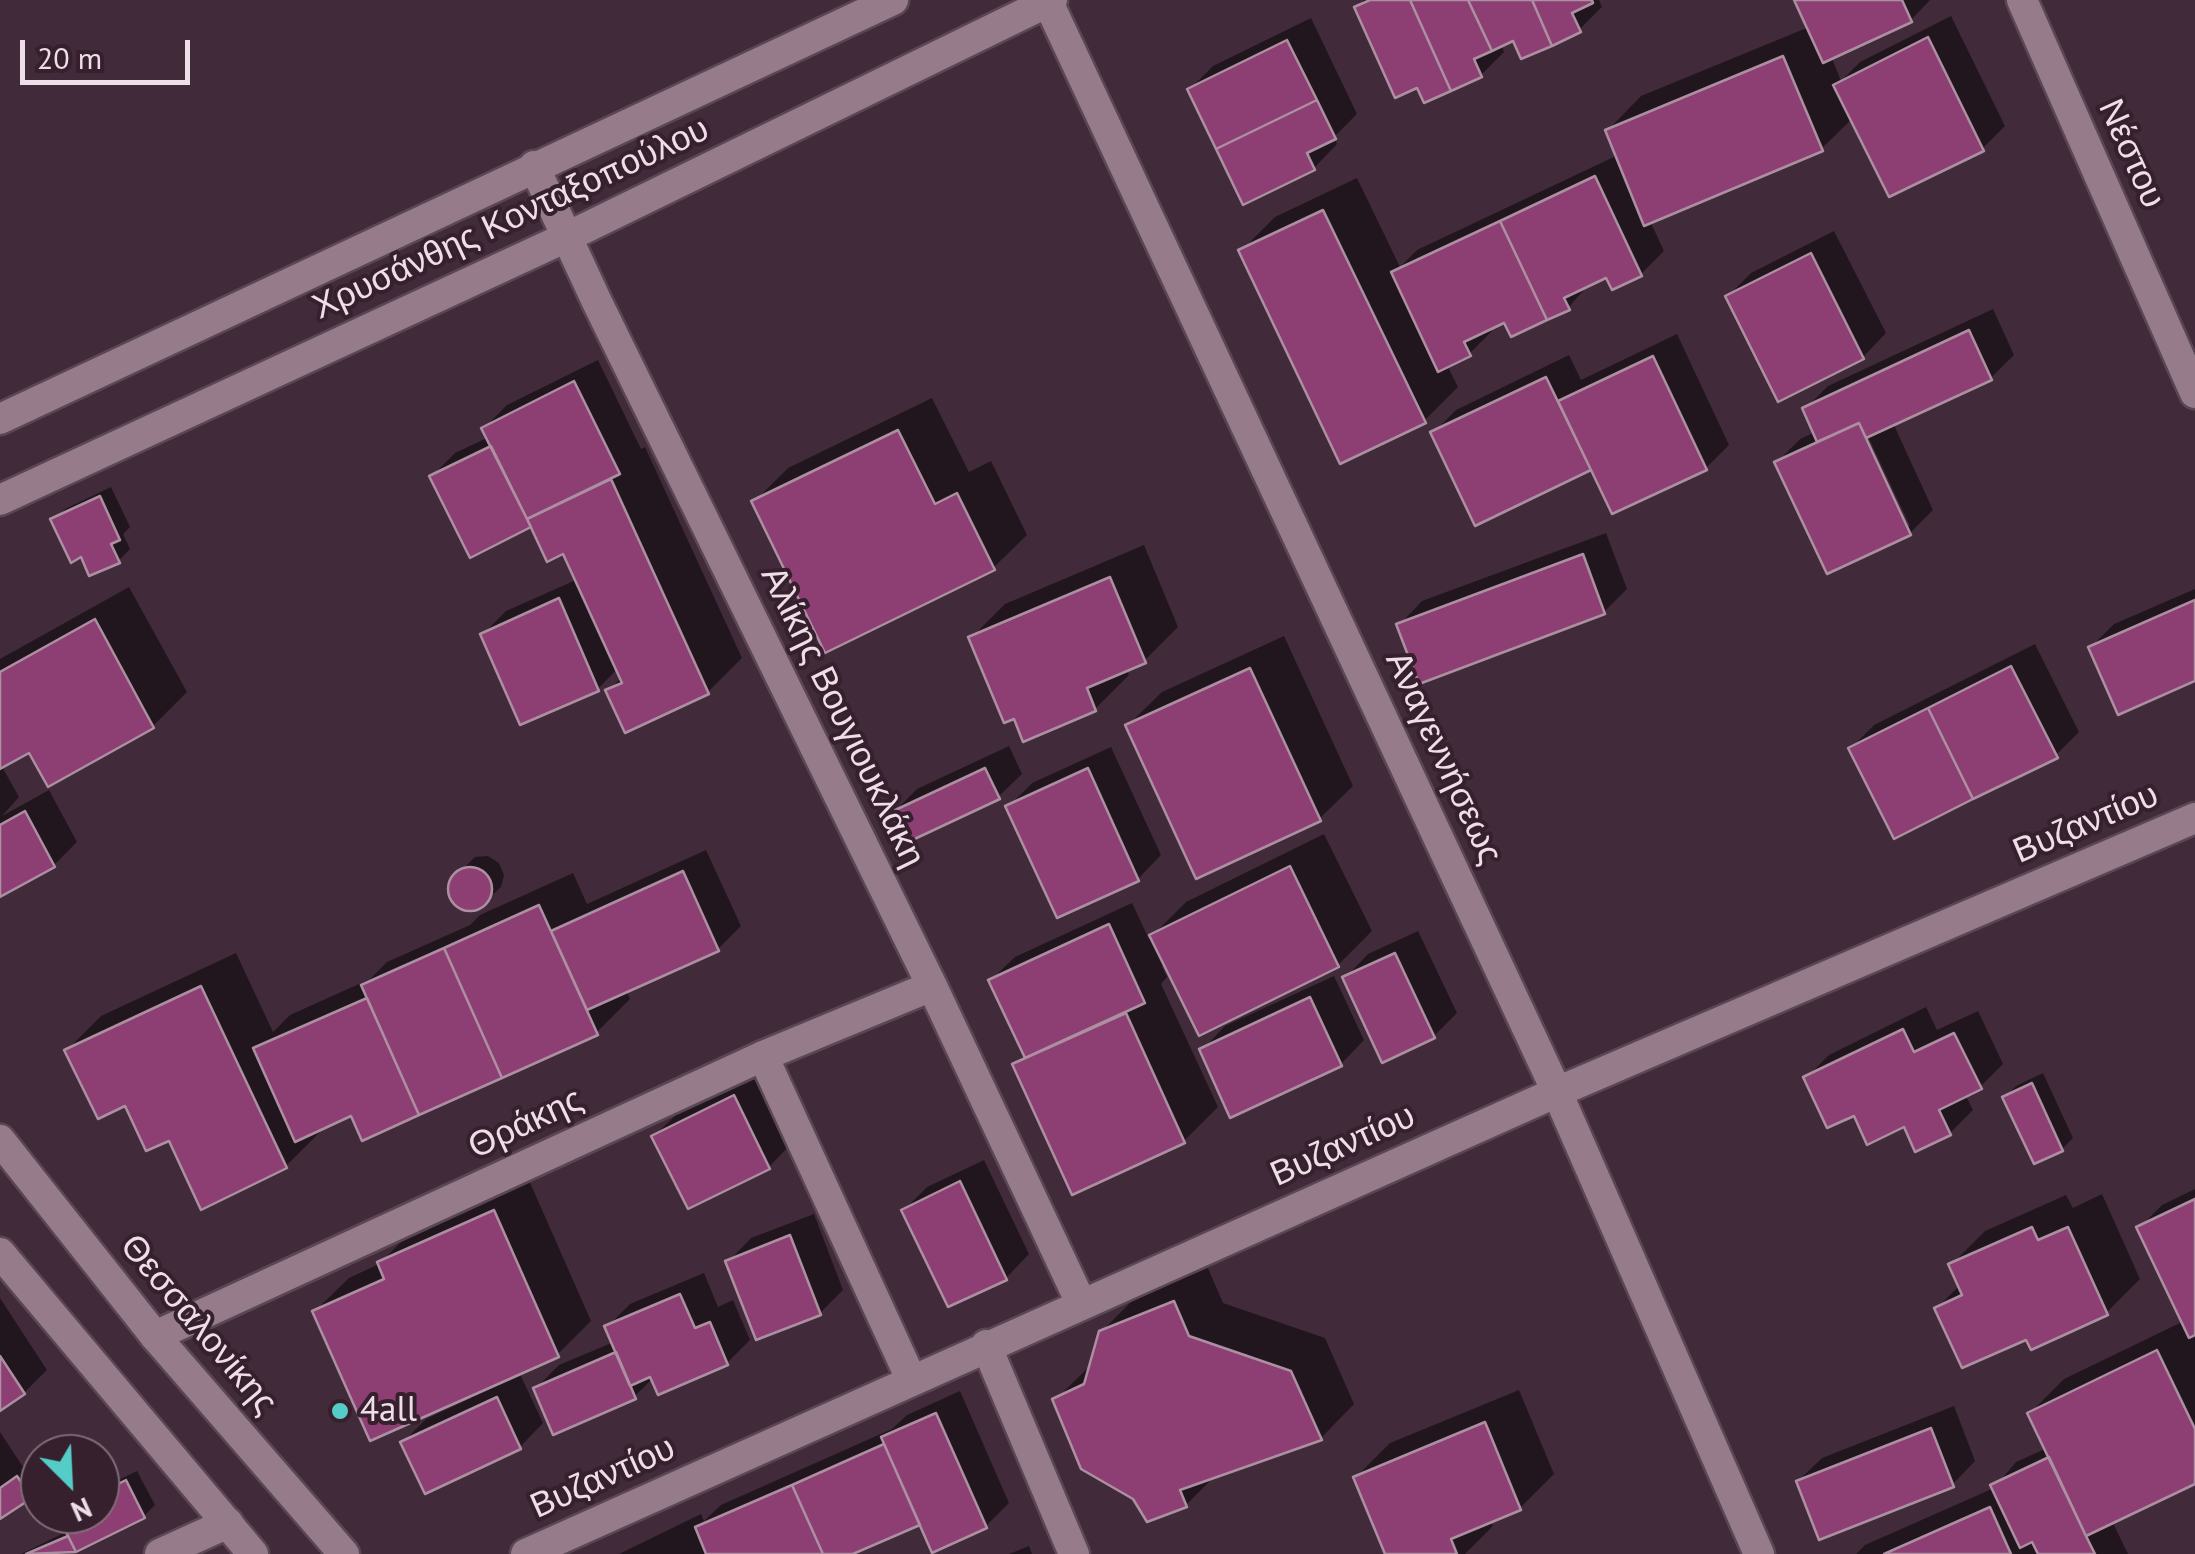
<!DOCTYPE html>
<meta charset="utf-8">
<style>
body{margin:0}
#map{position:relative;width:2195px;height:1554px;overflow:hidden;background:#412a39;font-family:"PT Sans",sans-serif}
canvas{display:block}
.north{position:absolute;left:20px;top:1434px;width:100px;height:100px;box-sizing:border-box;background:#37202e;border:2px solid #806c78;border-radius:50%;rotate:156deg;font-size:28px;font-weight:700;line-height:40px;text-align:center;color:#eddee7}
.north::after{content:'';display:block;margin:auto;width:35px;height:45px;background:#54cdc9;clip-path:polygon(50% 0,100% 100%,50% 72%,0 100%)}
.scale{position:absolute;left:20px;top:40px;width:170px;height:45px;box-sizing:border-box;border:5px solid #eddee7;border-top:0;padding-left:12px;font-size:30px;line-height:35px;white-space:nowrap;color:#eddee7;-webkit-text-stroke:8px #37202e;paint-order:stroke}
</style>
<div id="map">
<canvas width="2195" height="1554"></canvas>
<div class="north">N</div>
<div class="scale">20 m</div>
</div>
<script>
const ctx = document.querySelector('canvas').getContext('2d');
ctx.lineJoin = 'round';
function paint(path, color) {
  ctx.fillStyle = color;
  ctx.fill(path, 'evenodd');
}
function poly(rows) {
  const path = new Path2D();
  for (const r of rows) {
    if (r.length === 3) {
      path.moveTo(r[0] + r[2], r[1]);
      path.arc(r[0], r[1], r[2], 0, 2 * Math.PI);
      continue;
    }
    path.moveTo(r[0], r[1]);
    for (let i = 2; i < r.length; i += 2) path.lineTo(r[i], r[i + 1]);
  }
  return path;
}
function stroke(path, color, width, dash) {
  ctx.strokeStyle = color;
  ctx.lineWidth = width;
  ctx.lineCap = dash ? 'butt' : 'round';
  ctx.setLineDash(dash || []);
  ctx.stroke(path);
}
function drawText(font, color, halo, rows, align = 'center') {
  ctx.font = font + ' "PT Sans",sans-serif';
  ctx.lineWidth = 8;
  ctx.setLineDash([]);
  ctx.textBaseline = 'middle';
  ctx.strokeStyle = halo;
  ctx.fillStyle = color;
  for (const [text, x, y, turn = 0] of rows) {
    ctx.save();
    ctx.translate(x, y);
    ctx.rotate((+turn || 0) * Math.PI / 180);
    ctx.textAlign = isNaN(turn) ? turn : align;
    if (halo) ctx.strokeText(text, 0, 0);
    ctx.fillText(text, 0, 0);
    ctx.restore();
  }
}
paint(poly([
 [1364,0,1599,0,1602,7,1579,30,1515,38,1501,44,1504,52,1481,75,1419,85,1357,8],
 [1797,0,1930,0,1911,20,1831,56,1841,81,1860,62,1951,16,2005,126,1982,149,1853,118,1821,149,1650,221,1664,251,1641,274,1608,275,1590,283,1568,308,1505,320,1490,327,1492,331,1469,354,1447,365,1458,387,1424,421,1241,251,1275,217,1357,178,1400,267,1417,250,1618,155,1608,130,1641,96,1809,27],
 [1311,18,1357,114,1334,137,1337,144,1314,168,1244,202,1190,89,1213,66],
 [1834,231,1886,333,1863,357,1728,296,1751,273],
 [1993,309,2014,355,1991,378,1893,423,1933,510,1910,533,1777,462,1800,439,1815,432,1805,409,1828,386],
 [1863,426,1910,526,1904,526,1858,428],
 [1677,334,1729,445,1706,468,1592,467,1433,433,1456,410,1569,355,1581,380],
 [598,360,641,449,645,447,742,658,708,692,608,691,622,677,618,668,598,689,483,634,506,611,578,579,565,551,532,524,432,476,455,453,489,437,484,428,507,405],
 [932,398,969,472,991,461,1027,535,993,568,754,502,788,468],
 [111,487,130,527,123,534,130,549,118,561,82,554,53,520,65,509],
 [1606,533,1627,589,1604,612,1399,625,1422,601],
 [1144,545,1178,627,1144,661,1126,669,1129,675,1095,709,1015,716,971,638,1005,604],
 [129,587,187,692,153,726,30,750,1,765,19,797,2,816,49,790,77,842,54,865,0,895,0,659],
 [2195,589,2195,679,2091,647,2114,624],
 [1284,636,1353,786,1319,819,1128,725,1162,692],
 [2035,644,2079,732,2056,755,1851,748,1874,725],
 [1009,746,1022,774,998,797,894,812,917,789],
 [1111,747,1161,855,1138,879,1008,807,1032,783],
 [1324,834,1372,931,1338,965,1162,966,1167,977,1161,984,1218,1107,1184,1141,1015,1065,1026,1054,991,980,1015,957,1132,903,1149,939,1186,902],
 [706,850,741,926,718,949,626,990,630,999,596,1033,352,1113,318,1129,320,1132,286,1166,170,1138,67,1050,101,1016,236,953,273,1032,290,1015,370,979,387,962,470,925,480,915,573,873,587,904],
 [488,856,499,863,504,875,501,887,478,908,466,909,455,903,450,891,453,879,475,857],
 [1418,931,1457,1013,1434,1036,1345,978,1368,954],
 [1334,976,1364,1040,1341,1064,1202,1050,1225,1026],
 [1926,1007,1937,1030,1978,1011,2003,1064,1980,1087,1965,1094,1973,1110,1950,1133,1855,1112,1806,1078,1829,1055],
 [2043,1073,2073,1138,2062,1149,2005,1097,2016,1086],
 [757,1074,792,1143,769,1167,689,1206,654,1136,678,1113],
 [984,1160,1029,1254,1006,1278,949,1304,904,1210,927,1187],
 [528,1178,591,1321,557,1355,519,1372,543,1423,520,1447,426,1491,403,1442,426,1419,471,1398,469,1394,315,1311,349,1278,379,1264,414,1229],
 [2195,1189,2195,1481,2112,1521,2128,1554,1856,1554,1865,1545,1994,1488,2016,1462,2047,1448,2030,1413,2064,1379,2184,1321,2139,1228,2162,1205],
 [2102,1194,2140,1279,2106,1313,2028,1337,1937,1308,1960,1285,1951,1265,1985,1231,2066,1195,2073,1208],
 [814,1214,843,1290,820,1313,728,1262,751,1238],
 [1208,1268,1223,1303,1325,1338,1354,1404,1321,1438,1217,1474,1186,1505,1135,1497,1055,1400,1092,1364,1101,1332,1136,1297],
 [704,1273,718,1307,733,1300,750,1340,727,1363,653,1378,634,1397,536,1388,559,1365,614,1342,607,1327,630,1304],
 [0,1298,47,1370,24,1393,0,1408],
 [1519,1390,1554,1474,1520,1508,1490,1520,1493,1526,1465,1554,1388,1554,1356,1477,1390,1443],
 [960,1391,1009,1503,986,1526,921,1522,848,1554,619,1554,701,1514,704,1521,721,1505,892,1429,907,1415],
 [1954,1406,1975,1461,1952,1485,1798,1481,1822,1458],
 [0,1432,23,1467,40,1456,40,1487,0,1516],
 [137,1471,155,1505,144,1516,62,1554,21,1554,68,1531,61,1514,100,1514,100,1489],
 [1029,1546,1032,1554,1009,1554]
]), '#0007');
const building = poly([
 [1370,0,1410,0,1451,91,1424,103,1417,88,1395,98,1354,7,1370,0],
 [1410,0,1468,0,1492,51,1474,59,1482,77,1451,91,1410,0],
 [1468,0,1532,0,1552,46,1521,59,1513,41,1492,51,1468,0],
 [1532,0,1592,0,1593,3,1572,13,1581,32,1552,46,1532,0],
 [1794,0,1902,0,1912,22,1823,63,1794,0],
 [1928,37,1984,151,1889,197,1833,85,1928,37],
 [1287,40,1317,100,1216,149,1187,89,1287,40],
 [1783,56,1823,151,1644,226,1605,130,1783,56],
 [1317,100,1336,139,1307,153,1315,170,1243,205,1216,149,1317,100],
 [1595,176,1642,276,1612,290,1606,278,1564,298,1570,310,1547,320,1500,221,1595,176],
 [1323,210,1426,423,1340,464,1238,250,1323,210],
 [1500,221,1547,320,1511,337,1504,323,1464,342,1471,356,1438,372,1391,272,1500,221],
 [1811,253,1864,359,1778,402,1725,296,1811,253],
 [1969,330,1992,380,1866,438,1859,423,1817,442,1802,408,1969,330],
 [1653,356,1707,470,1612,514,1558,401,1653,356],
 [1546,377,1591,470,1475,526,1430,432,1546,377],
 [574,381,620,474,527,519,481,428,574,381],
 [1859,423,1911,535,1827,574,1774,462,1859,423],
 [898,430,935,504,957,493,995,570,825,653,751,501,898,430],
 [491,446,531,527,470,558,429,476,491,446],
 [611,479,709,694,625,733,605,690,622,683,563,554,547,562,527,519,611,479],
 [100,496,120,540,111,544,120,563,89,576,81,557,71,563,50,519,100,496],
 [1583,554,1605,614,1419,684,1396,624,1583,554],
 [1110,577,1146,663,1087,688,1096,711,1023,742,1014,719,1004,723,968,637,1110,577],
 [559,598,599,691,520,725,480,634,559,598],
 [2195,600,2195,681,2118,715,2088,647,2195,600],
 [95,619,154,728,48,787,29,753,0,769,0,672,95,619],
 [2011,666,2058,758,1973,799,1928,708,2011,666],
 [1250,668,1321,821,1196,879,1125,725,1250,668],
 [1928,708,1973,799,1894,839,1848,748,1928,708],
 [985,768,1000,799,906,843,891,812,985,768],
 [1088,768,1139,881,1057,918,1005,806,1088,768],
 [25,811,55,867,0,897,0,825,25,811],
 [1290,866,1339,967,1199,1036,1149,935,1290,866],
 [470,889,22],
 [683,871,719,951,587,1010,551,931,683,871],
 [539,905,598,1035,502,1078,444,948,539,905],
 [1109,924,1145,1003,1025,1058,988,980,1109,924],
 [444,948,502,1078,419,1115,361,985,444,948],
 [1395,953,1435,1038,1382,1063,1342,977,1395,953],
 [201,986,287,1168,201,1210,169,1141,146,1151,125,1106,98,1119,64,1050,201,986],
 [1310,997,1342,1066,1230,1118,1199,1049,1310,997],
 [367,998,419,1115,362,1141,351,1116,295,1142,253,1048,367,998],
 [1126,1013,1185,1143,1072,1195,1012,1064,1126,1013],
 [1903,1029,1914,1052,1954,1033,1982,1089,1939,1110,1951,1135,1915,1152,1904,1127,1867,1145,1854,1116,1827,1128,1803,1077,1903,1029],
 [2032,1083,2063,1151,2034,1164,2002,1097,2032,1083],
 [734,1095,770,1169,688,1209,651,1136,734,1095],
 [960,1181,1007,1280,948,1307,901,1210,960,1181],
 [2195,1199,2195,1335,2189,1338,2136,1227,2195,1199],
 [494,1210,559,1357,370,1441,312,1311,384,1279,377,1262,494,1210],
 [2032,1227,2038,1240,2068,1227,2108,1315,2031,1350,2026,1340,1962,1368,1934,1308,1962,1295,1948,1264,2032,1227],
 [790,1235,821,1315,756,1340,725,1261,790,1235],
 [680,1294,695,1328,710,1322,728,1365,658,1395,650,1377,630,1386,604,1326,680,1294],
 [1174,1301,1189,1336,1291,1371,1322,1440,1180,1490,1187,1507,1147,1522,1133,1499,1081,1469,1052,1399,1084,1384,1099,1331,1174,1301],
 [2157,1350,2195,1429,2195,1484,2086,1536,2027,1413,2157,1350],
 [616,1352,636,1399,553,1435,533,1388,616,1352],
 [0,1356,25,1394,0,1411,0,1356],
 [497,1397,521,1449,425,1494,400,1442,497,1397],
 [936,1413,987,1528,932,1553,881,1437,936,1413],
 [1485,1422,1521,1510,1451,1539,1457,1554,1385,1554,1353,1477,1485,1422],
 [1931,1428,1954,1487,1819,1540,1796,1481,1931,1428],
 [884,1444,920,1525,853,1554,823,1554,792,1485,884,1444],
 [2049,1457,2086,1536,2095,1554,2038,1554,2032,1542,2020,1548,1990,1485,2049,1457],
 [17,1476,32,1498,0,1519,0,1488,17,1476],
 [126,1480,145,1518,76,1552,57,1514,100,1514,100,1493,126,1480],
 [792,1485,823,1554,706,1554,695,1527,792,1485],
 [1990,1507,2011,1554,1884,1554,1990,1507],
 [68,1536,76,1552,26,1554,68,1536]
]);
paint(building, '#8d3f74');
stroke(building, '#ac90a1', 2.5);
const street = poly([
 [1047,0,1557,1092,1759,1554],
 [2022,0,2195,393],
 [534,166,597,302,932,986,1081,1303],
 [763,1056,911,1379],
 [155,1336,763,1056,932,986],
 [986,1345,1074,1554],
 [160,1554,228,1523],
 [526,1554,1557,1092,2195,818]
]);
const secondary = poly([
 [0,419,893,0],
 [0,500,569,236,1052,0],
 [0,1140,155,1336,344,1554],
 [0,1253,253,1554]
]);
stroke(street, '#5a4754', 35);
stroke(secondary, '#5a4754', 35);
stroke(street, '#967b8b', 30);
stroke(secondary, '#967b8b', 30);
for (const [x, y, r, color] of [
 [340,1411,10,"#54cdc9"]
]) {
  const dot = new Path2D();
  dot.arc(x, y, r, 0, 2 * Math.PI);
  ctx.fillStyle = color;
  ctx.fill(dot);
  stroke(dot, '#37202e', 4);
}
drawText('35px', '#eddee7', '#37202e', [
 ["Νέστου",2131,154,66],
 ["Χρυσάνθης Κονταξοπούλου",511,219,-25],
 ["Αλίκης Βουγιουκλάκη",842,717,64],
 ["Αναγεννήσεως",1443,758,65],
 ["Βυζαντίου",2086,824,-23],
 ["Θράκης",526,1124,-25],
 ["Βυζαντίου",1343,1146,-24],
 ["Θεσσαλονίκης",198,1325,50],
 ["Βυζαντίου",603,1478,-24]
]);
drawText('35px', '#eddee7', '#37202e', [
 ["4all",360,1411]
], 'left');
</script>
